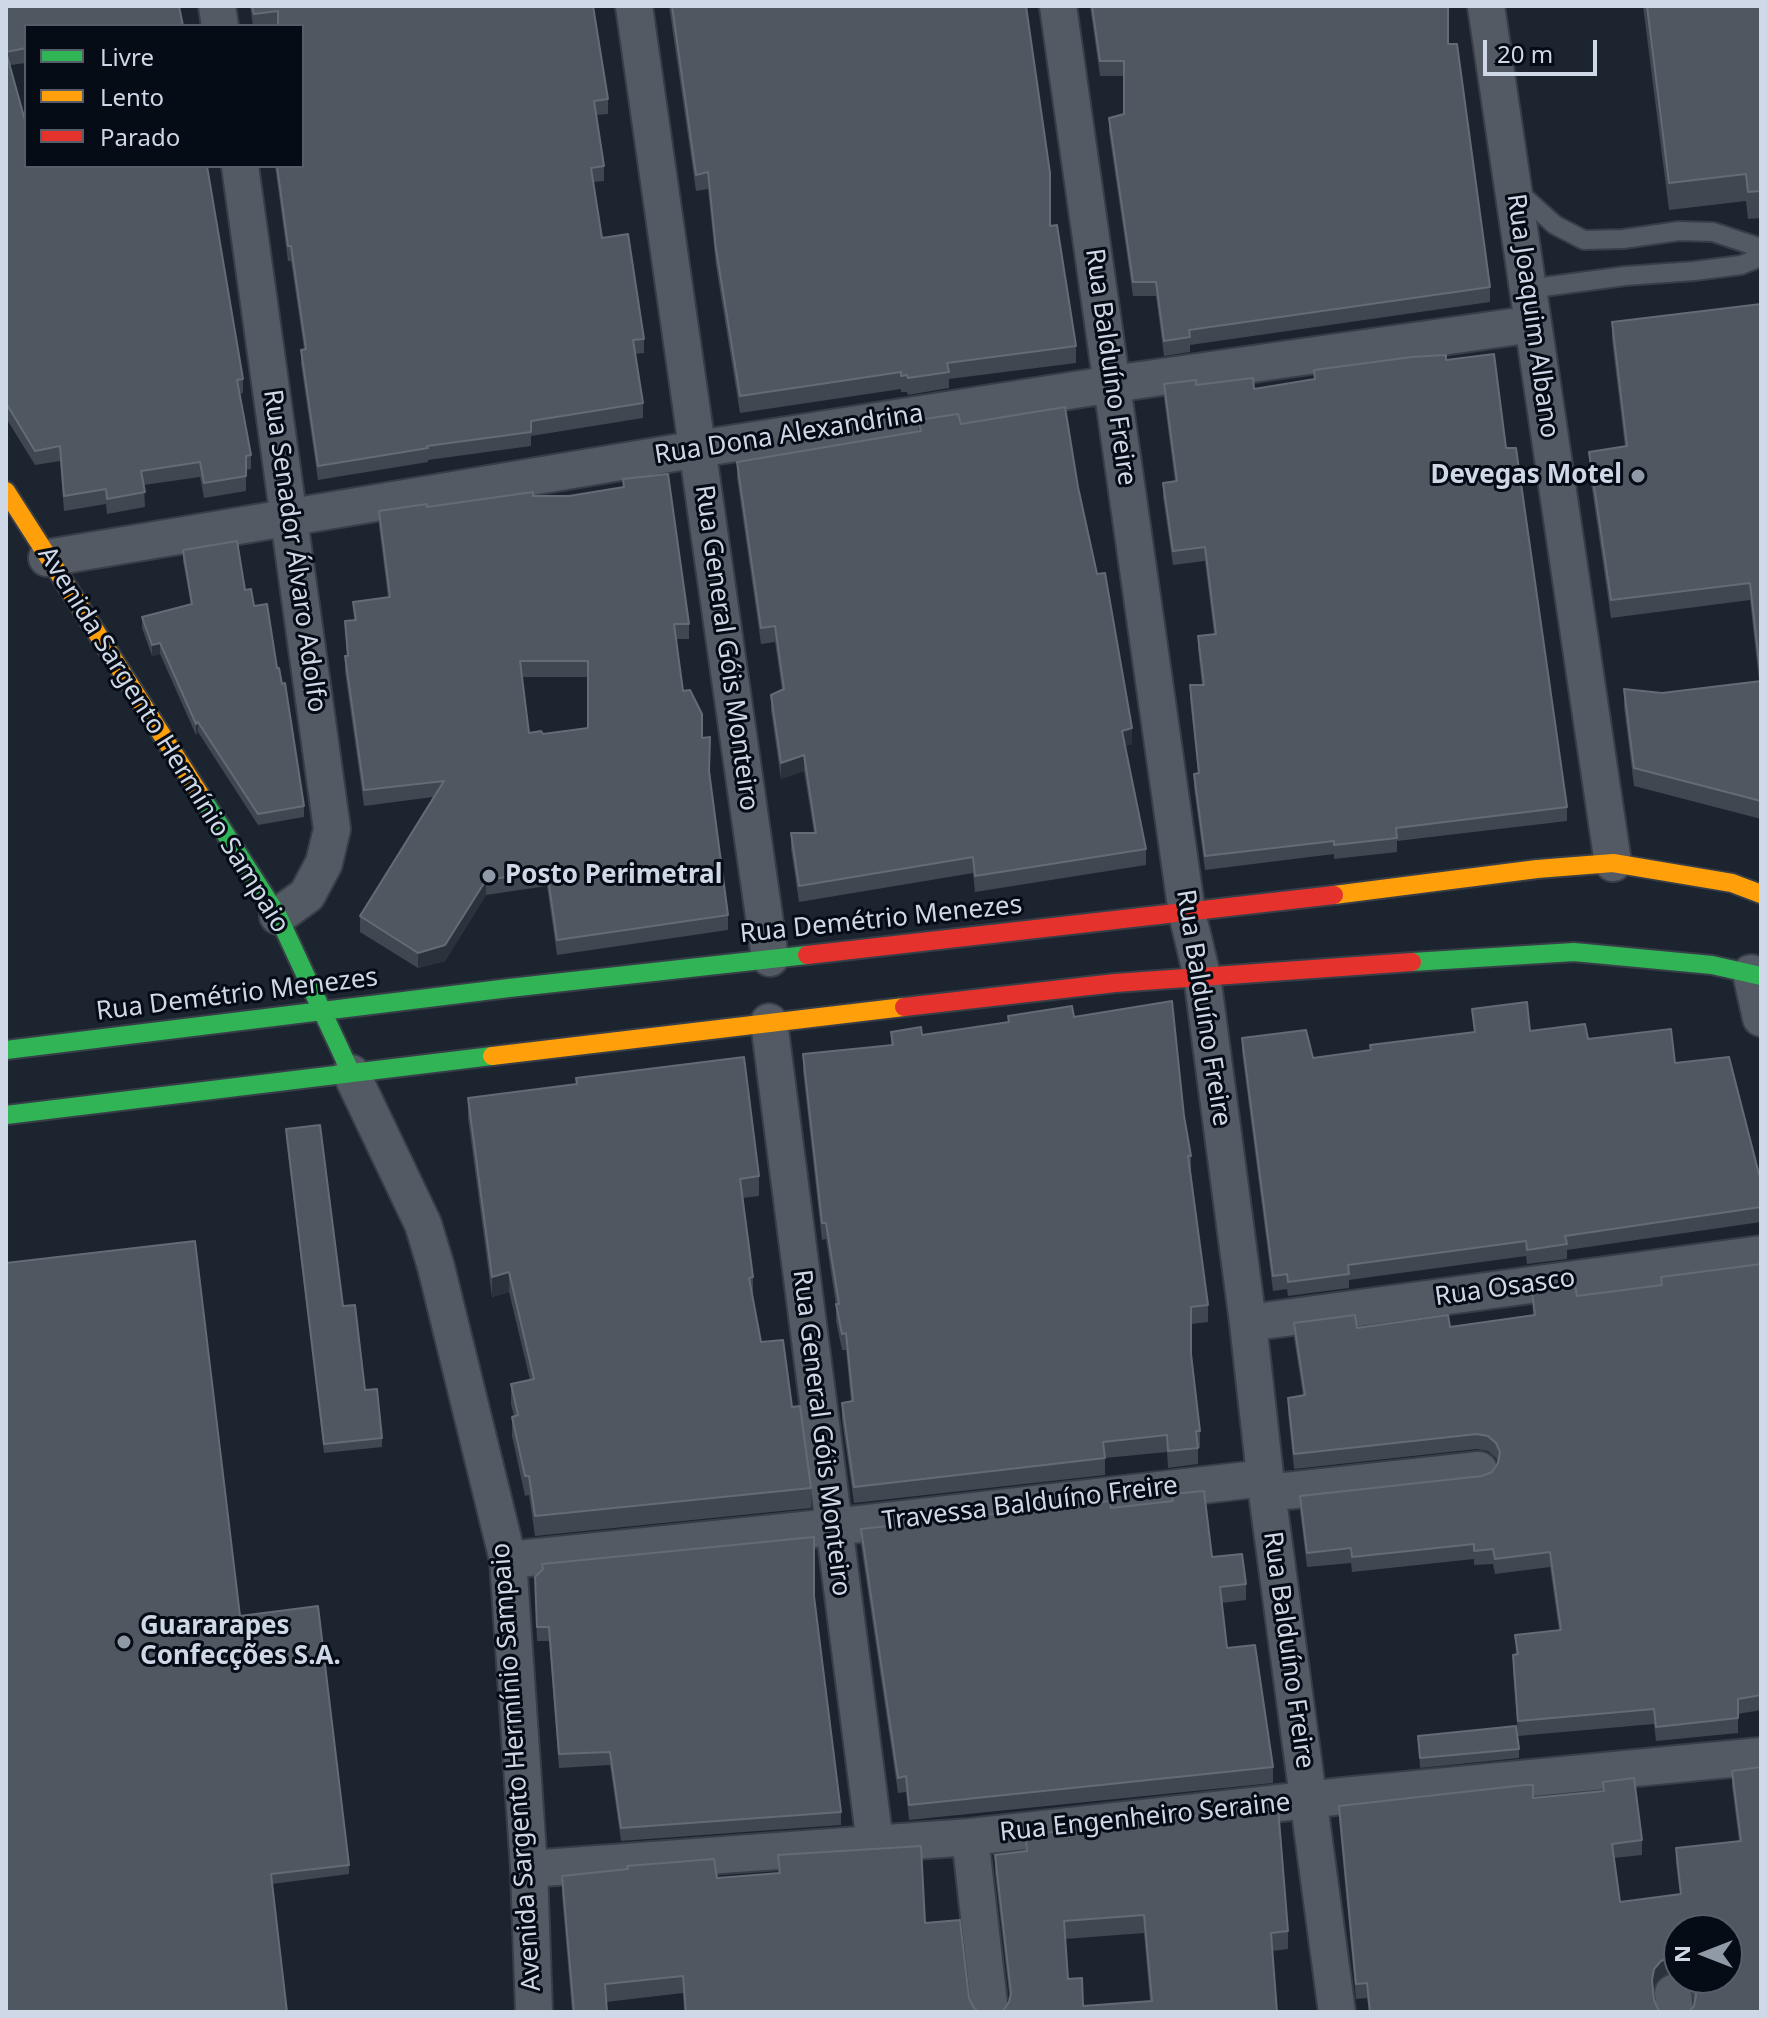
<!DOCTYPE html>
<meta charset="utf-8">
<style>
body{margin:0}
#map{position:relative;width:1767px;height:2018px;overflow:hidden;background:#1c242f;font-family:"Noto Sans",sans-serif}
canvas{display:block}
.frame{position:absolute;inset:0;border:8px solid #ced8e6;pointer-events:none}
.legend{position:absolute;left:24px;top:24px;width:280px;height:144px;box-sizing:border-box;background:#060c15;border:2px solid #565e69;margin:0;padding:10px 14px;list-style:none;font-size:24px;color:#ced8e6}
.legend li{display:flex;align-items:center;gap:16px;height:40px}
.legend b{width:40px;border:2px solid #565e69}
.north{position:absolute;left:1663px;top:1914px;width:80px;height:80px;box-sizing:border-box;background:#060c15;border:2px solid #565e69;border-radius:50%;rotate:270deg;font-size:22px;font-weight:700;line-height:32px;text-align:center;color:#ced8e6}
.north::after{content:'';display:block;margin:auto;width:28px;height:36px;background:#9099a6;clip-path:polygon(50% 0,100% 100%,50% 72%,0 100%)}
.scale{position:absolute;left:1483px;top:40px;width:114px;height:36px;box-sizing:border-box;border:4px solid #ced8e6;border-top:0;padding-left:10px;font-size:24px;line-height:28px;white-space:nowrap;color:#ced8e6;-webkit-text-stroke:6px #060c15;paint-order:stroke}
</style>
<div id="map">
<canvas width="1767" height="2018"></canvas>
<div class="frame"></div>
<ul class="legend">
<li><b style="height:10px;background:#30b455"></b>Livre</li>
<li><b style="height:10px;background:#ff9f0a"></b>Lento</li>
<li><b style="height:10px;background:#e5322d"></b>Parado</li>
</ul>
<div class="north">N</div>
<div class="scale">20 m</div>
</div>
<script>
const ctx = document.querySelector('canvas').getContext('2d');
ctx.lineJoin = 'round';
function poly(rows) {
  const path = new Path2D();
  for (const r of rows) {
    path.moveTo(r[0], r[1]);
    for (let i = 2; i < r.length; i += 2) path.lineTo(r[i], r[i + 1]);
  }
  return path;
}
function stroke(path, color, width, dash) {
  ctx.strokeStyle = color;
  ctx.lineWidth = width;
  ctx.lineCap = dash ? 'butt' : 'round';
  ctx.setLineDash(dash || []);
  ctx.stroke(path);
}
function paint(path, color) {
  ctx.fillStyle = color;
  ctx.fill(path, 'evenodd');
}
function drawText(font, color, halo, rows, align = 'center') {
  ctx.font = font + ' "Noto Sans",sans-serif';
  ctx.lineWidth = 6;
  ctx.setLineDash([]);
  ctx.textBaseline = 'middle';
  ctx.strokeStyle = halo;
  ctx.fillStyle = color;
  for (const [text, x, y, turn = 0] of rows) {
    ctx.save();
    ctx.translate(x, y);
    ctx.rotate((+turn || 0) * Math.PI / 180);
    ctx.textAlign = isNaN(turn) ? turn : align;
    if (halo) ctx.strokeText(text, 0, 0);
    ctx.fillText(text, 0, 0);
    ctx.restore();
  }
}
const lane = poly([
 [1516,190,1555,225,1584,240,1623,239,1679,231,1713,232,1761,248],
 [1528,289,1625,276,1694,271,1741,265,1761,257]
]);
const street = poly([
 [217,6,220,26],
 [634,6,770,958],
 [1058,6,1187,913,1202,976,1248,1323,1267,1493,1337,2012],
 [1486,6,1613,863],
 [240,166,332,829,324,863,307,895,278,916],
 [47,558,698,449,1113,384,1533,324],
 [1751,973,1761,1018],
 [769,1022,875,1843],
 [351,1073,423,1224,436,1267,508,1560,529,1869,534,2012],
 [1248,1323,1761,1254],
 [1267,1493,1479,1470],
 [508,1560,833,1527,1265,1478],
 [970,1837,990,2012],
 [529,1869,970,1837,1343,1796,1761,1756],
 [1673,1993,1675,2012]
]);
const fast = poly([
 [201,796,278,916,351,1073],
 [1412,962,1574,952,1712,965,1761,976],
 [6,1050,509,988,807,955],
 [6,1115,492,1056]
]);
const slow = poly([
 [6,491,201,796],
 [1334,895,1537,869,1613,863,1732,883,1761,894],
 [492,1056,904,1007]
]);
const jam = poly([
 [807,955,1334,895],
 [904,1007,1115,983,1412,962]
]);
stroke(lane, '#383e48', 22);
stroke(street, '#383e48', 40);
stroke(fast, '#383e48', 22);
stroke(slow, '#383e48', 22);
stroke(jam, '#383e48', 22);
stroke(lane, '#535a63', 18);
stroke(street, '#535a63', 36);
stroke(fast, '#30b455', 18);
stroke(slow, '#ff9f0a', 18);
stroke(jam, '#e5322d', 18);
paint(poly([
 [6,6,26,26,26,63,10,65,26,166,243,379,243,393,240,394,251,455,251,469,246,470,246,491,204,498,200,477,144,485,145,507,107,514,106,504,64,511,60,461,35,465,6,418],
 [250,6,593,6,608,99,608,114,596,115,604,166,604,181,593,182,602,238,644,339,644,353,635,354,643,403,643,418,531,436,531,446,428,460,428,462,318,480,301,364,301,350,304,349,291,261,288,261,275,166,302,166,278,26,253,26],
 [669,6,1026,6,1050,226,1076,346,1076,363,949,379,949,388,908,395,907,392,901,392,901,389,740,413,716,266,708,189,696,191],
 [1090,6,1450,6,1450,8,1448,9,1448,44,1490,287,1490,302,1190,345,1190,352,1164,356,1156,296,1133,296,1109,132,1109,118,1124,114,1124,76,1100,76],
 [1643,6,1761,6,1761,218,1748,219,1746,201,1669,210],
 [1761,304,1761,819,1634,786,1624,707,1624,689,1662,693,1759,681,1750,600,1611,618,1589,469,1589,452,1625,447,1612,340,1612,322],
 [1446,360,1506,448,1567,807,1567,821,1397,841,1397,852,1334,859,1334,854,1205,870,1194,787,1194,774,1198,773,1190,699,1190,685,1202,685,1198,650,1198,636,1214,634,1205,561,1173,565,1163,497,1163,483,1175,482,1164,398,1164,384,1254,389,1314,380,1314,370],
 [918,420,961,424,1078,487,1132,744,1125,746,1146,849,1146,865,975,892,973,873,799,902,791,849,791,833,814,833,804,771,781,779,771,711,771,695,782,690,775,642,761,644,737,478,737,462,918,431],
 [623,479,689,624,689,639,676,639,683,691,702,738,709,773,728,915,728,930,557,955,547,886,486,895,445,961,418,968,360,932,360,916,433,797,364,806,345,672,345,656,347,656,345,621,354,620,353,602,388,597,379,526,379,511,533,496,569,496,623,488],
 [522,677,588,677,588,728,543,734,529,733],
 [183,550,245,590,254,606,277,668,304,806,304,817,258,825,198,732,196,735,160,654,152,656,142,628,142,617,191,605,183,561],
 [1472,1009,1530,1031,1588,1039,1675,1063,1761,1182,1761,1222,1567,1250,1567,1259,1527,1264,1526,1256,1349,1280,1349,1288,1288,1296,1287,1289,1273,1291,1242,1052,1242,1038,1313,1058,1370,1050,1370,1045,1474,1032],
 [1008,1016,1074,1017,1184,1116,1191,1156,1191,1173,1208,1305,1208,1322,1191,1324,1191,1355,1200,1431,1200,1448,1198,1448,1198,1464,1168,1468,1167,1452,1105,1458,1105,1475,854,1503,842,1420,842,1403,851,1401,846,1350,842,1350,836,1321,836,1305,826,1239,822,1240,803,1071,803,1054,891,1045,891,1032,922,1035,1008,1022],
 [576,1078,759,1176,759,1196,743,1198,753,1277,753,1296,761,1342,792,1407,811,1488,811,1508,535,1536,529,1495,525,1496,512,1436,512,1417,514,1416,511,1404,511,1384,530,1380,509,1292,492,1297,468,1118,468,1098,576,1084],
 [286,1129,343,1306,365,1390,382,1438,382,1447,324,1453,286,1138],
 [1761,1264,1761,1710,1738,1714,1738,1733,1656,1741,1654,1724,1518,1736,1513,1670,1513,1655,1516,1655,1515,1635,1559,1630,1550,1567,1495,1574,1493,1564,1474,1565,1474,1559,1352,1572,1351,1563,1307,1567,1300,1511,1300,1496,1482,1476,1492,1472,1498,1463,1496,1458,1488,1451,1477,1449,1294,1469,1288,1412,1288,1398,1303,1395,1294,1338,1294,1323,1357,1328,1450,1327,1533,1316,1532,1291,1577,1296,1661,1285,1661,1277],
 [1111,1508,1212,1557,1246,1584,1246,1600,1222,1603,1227,1648,1273,1767,1273,1783,909,1820,906,1792,898,1793,861,1545,861,1529],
 [542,1564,814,1596,841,1812,841,1825,621,1841,610,1765,559,1768,549,1641,537,1641,535,1590,542,1570],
 [240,1616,349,1865,349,1874,272,1884],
 [1418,1736,1519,1749,1519,1758,1420,1768],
 [1761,1767,1761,2012,1689,2012,1694,2006,1694,2003,1690,1981,1687,1978,1727,1978,1727,1930,1679,1930,1679,1974,1672,1972,1661,1976,1654,1984,1653,1990,1654,2000,1658,2009,1661,2012,1369,2012,1367,1998,1356,1999,1339,1820,1339,1806,1525,1785,1533,1785,1533,1798,1603,1791,1603,1782,1634,1778,1642,1840,1642,1855,1614,1858,1620,1902,1680,1894,1676,1863,1676,1848,1739,1841,1732,1786,1732,1771],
 [1025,1835,1288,1931,1288,1949,1272,1951,1277,2012,1003,2011,1010,2001,995,1872,995,1855,1025,1851],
 [1144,1933,1150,2001,1083,2006,1068,1979,1065,1939],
 [778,1855,925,1923,969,1998,974,2008,979,2012,684,2012,683,1993,606,2002,607,2012,572,2012,562,1894,562,1876,717,1878,778,1873]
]), '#404750');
paint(poly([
 [160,643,160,654,152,656,152,645],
 [198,722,198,732,196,735,196,724],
 [1132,728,1132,744,1122,747,1122,731],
 [804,755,804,771,781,779,781,763],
 [486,880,486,895,445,961,418,968,418,953],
 [509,1272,509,1292,492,1297,492,1277],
 [1672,1957,1672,1972,1661,1976,1654,1984,1652,1995,1652,1980,1654,1969,1661,1961]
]), '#2b323c');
const building = poly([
 [6,6,179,6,183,26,26,26,26,48,6,52,6,6],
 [252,6,593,6,608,99,594,101,604,166,591,168,602,238,628,234,644,339,633,340,643,403,531,421,531,432,427,446,428,448,318,466,301,350,306,349,291,246,288,246,277,166,302,166,302,26,278,26,278,11,254,14,252,6],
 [672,6,1026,6,1050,173,1050,226,1057,225,1076,346,947,363,949,372,908,378,907,375,901,376,901,372,740,396,716,249,708,172,696,175,672,6],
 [1092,6,1448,6,1448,44,1457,44,1490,287,1189,330,1190,337,1164,341,1156,282,1133,282,1109,118,1124,114,1124,61,1100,61,1092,6],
 [1647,6,1761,6,1761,191,1748,192,1746,174,1669,183,1647,6],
 [6,52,26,124,26,166,207,166,243,379,237,380,251,455,246,456,246,476,204,483,200,462,141,471,145,492,107,499,106,489,64,496,60,446,35,451,6,403,6,52],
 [1761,304,1761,680,1750,583,1611,600,1589,452,1627,446,1612,322,1761,304],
 [1494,354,1506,448,1516,448,1567,807,1396,828,1397,838,1334,845,1334,841,1205,856,1194,774,1199,773,1190,685,1204,685,1198,636,1216,634,1205,547,1173,551,1163,483,1177,481,1164,384,1196,380,1196,385,1253,378,1254,389,1315,379,1314,370,1412,357,1446,355,1446,360,1494,354],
 [1065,407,1078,487,1097,574,1105,573,1132,728,1122,731,1146,849,975,876,973,857,799,886,791,833,816,833,804,755,781,763,771,695,784,689,775,626,761,628,737,462,921,431,918,420,958,414,961,424,1065,407],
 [668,474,689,624,674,624,683,691,690,690,702,714,702,738,710,737,709,771,728,915,557,940,547,871,486,880,445,945,418,953,360,916,444,781,364,790,345,656,348,656,345,621,356,620,353,602,390,597,379,511,427,504,427,507,533,492,533,496,569,496,624,487,623,479,668,474],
 [520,661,588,661,588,728,543,734,541,731,529,733,520,661],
 [237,541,245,590,251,589,254,606,267,604,277,668,279,668,282,684,285,683,304,806,258,814,198,722,196,724,160,643,152,645,142,617,192,604,183,550,237,541],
 [1761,681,1761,801,1634,768,1624,689,1662,693,1761,681],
 [1172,1001,1184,1116,1191,1156,1188,1156,1208,1305,1191,1307,1191,1354,1200,1431,1196,1431,1198,1448,1168,1451,1167,1435,1103,1442,1105,1458,854,1487,842,1403,853,1401,846,1333,842,1334,836,1304,839,1304,826,1223,822,1223,803,1054,893,1045,891,1032,921,1027,922,1035,1009,1022,1008,1016,1072,1006,1074,1017,1172,1001],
 [1527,1002,1530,1031,1585,1024,1588,1039,1671,1029,1675,1063,1729,1057,1761,1182,1761,1207,1565,1236,1567,1244,1527,1250,1526,1241,1348,1265,1349,1274,1288,1282,1287,1274,1273,1276,1242,1038,1306,1030,1313,1058,1371,1050,1370,1045,1475,1032,1472,1009,1527,1002],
 [744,1057,759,1176,740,1179,753,1277,749,1278,761,1342,783,1340,792,1407,800,1406,811,1488,535,1516,529,1476,525,1476,512,1417,518,1415,511,1384,534,1379,509,1272,492,1277,468,1098,577,1084,576,1078,744,1057],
 [320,1125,343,1306,355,1305,365,1390,377,1389,382,1438,324,1444,286,1129,320,1125],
 [195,1241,240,1616,318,1606,349,1865,271,1874,287,2012,6,2012,6,1263,195,1241],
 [1761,1264,1761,1695,1738,1699,1738,1718,1656,1727,1654,1709,1518,1721,1513,1655,1518,1654,1515,1635,1561,1630,1550,1552,1495,1559,1493,1549,1474,1551,1474,1544,1352,1557,1351,1548,1307,1553,1300,1496,1482,1476,1492,1472,1498,1463,1500,1452,1496,1443,1488,1436,1477,1434,1294,1454,1288,1398,1305,1395,1294,1323,1355,1315,1357,1328,1448,1315,1450,1327,1535,1315,1532,1291,1575,1285,1577,1296,1662,1285,1661,1277,1761,1264],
 [1204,1491,1212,1557,1242,1554,1246,1584,1220,1587,1227,1648,1255,1645,1273,1767,909,1805,906,1776,898,1778,861,1529,1110,1501,1111,1508,1173,1501,1172,1494,1204,1491],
 [814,1537,814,1596,841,1812,621,1828,610,1752,559,1754,549,1627,537,1627,535,1577,543,1569,542,1564,814,1537],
 [1516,1726,1519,1749,1420,1758,1418,1736,1516,1726],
 [1761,1767,1761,2012,1689,2012,1694,2006,1696,1995,1693,1978,1727,1978,1727,1930,1679,1930,1679,1959,1672,1957,1661,1961,1654,1969,1652,1980,1654,2000,1658,2009,1661,2012,1370,2012,1367,1983,1356,1984,1339,1806,1525,1785,1533,1785,1533,1798,1604,1791,1603,1782,1634,1778,1642,1840,1612,1844,1620,1902,1681,1894,1676,1848,1741,1841,1732,1771,1761,1767],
 [1278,1807,1288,1931,1271,1933,1277,2012,1001,2012,1003,2011,1009,2002,1011,1993,995,1855,1027,1851,1025,1835,1278,1807],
 [1144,1915,1152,2001,1083,2006,1082,1978,1068,1979,1064,1921,1144,1915],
 [921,1846,925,1923,960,1920,969,1998,974,2008,979,2012,686,2012,683,1976,605,1984,607,2012,574,2012,562,1876,628,1869,627,1866,714,1859,717,1878,780,1873,778,1855,921,1846]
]);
paint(building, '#4f5760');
stroke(building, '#636b75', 2);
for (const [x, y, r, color] of [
 [1638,476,8,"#9099a6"],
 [489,876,8,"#9099a6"],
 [124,1642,8,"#9099a6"]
]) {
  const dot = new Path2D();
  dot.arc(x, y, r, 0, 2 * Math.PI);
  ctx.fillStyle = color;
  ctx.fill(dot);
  stroke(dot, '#060c15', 3);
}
drawText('26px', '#ced8e6', '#060c15', [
 ["Rua Joaquim Albano",1532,316,82],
 ["Rua Balduíno Freire",1110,367,82],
 ["Rua Dona Alexandrina",789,435,-9],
 ["Rua Senador Álvaro Adolfo",294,551,82],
 ["Rua General Góis Monteiro",726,648,82],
 ["Avenida Sargento Hermínio Sampaio",163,740,58],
 ["Rua Demétrio Menezes",881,920,-6],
 ["Rua Demétrio Menezes",237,995,-7],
 ["Rua Balduíno Freire",1203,1008,81],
 ["Rua Osasco",1505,1288,-8],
 ["Rua General Góis Monteiro",821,1433,83],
 ["Travessa Balduíno Freire",1030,1504,-7],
 ["Rua Balduíno Freire",1288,1650,82],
 ["Avenida Sargento Hermínio Sampaio",517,1767,-94],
 ["Rua Engenheiro Seraine",1145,1818,-6]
]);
drawText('bold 26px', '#ced8e6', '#060c15', [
 ["Devegas Motel",1622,476,"right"],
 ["Posto Perimetral",505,876],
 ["Guararapes",140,1627],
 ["Confecções S.A.",140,1657]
], 'left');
</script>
